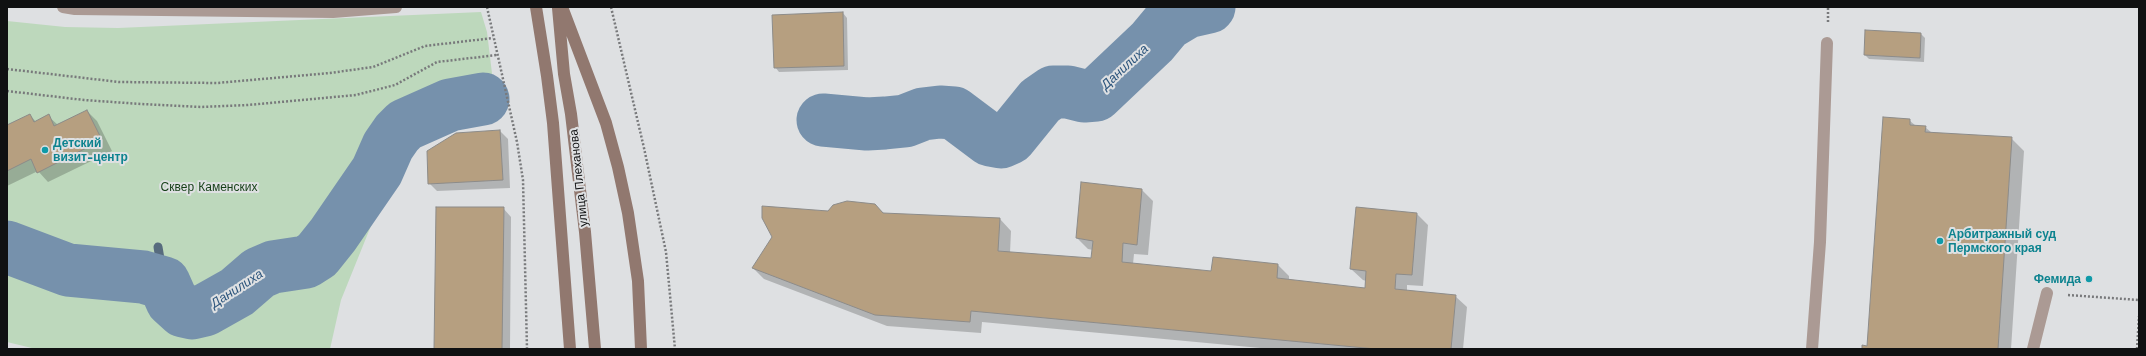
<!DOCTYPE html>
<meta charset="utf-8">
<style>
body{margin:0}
#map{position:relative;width:2146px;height:356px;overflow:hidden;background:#dee0e2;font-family:"Work Sans",sans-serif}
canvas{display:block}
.frame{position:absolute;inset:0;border:8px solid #101112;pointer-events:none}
</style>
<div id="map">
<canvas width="2146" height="356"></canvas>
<div class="frame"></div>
</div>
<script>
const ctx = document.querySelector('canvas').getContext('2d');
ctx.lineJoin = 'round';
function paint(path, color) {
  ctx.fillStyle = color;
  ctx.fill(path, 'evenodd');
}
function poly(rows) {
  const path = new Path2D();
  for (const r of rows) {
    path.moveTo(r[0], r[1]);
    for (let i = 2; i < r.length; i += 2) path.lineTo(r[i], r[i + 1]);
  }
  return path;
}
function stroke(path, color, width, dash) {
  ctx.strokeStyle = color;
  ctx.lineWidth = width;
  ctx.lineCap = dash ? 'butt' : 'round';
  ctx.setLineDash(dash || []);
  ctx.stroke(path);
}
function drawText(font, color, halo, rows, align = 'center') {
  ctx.font = font + ' "Work Sans",sans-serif';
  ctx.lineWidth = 4;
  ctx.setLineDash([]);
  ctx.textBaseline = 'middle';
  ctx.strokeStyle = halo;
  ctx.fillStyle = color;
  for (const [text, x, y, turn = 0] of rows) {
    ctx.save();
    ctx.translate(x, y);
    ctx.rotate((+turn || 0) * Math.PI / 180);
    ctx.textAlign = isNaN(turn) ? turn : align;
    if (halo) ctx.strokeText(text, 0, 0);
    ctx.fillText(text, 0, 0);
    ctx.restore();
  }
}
paint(poly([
 [481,12,487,32,494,90,437,102,398,159,341,300,330,349,36,349,7,342,7,21,65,27,118,28]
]), '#bdd8bc');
paint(poly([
 [843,13,847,18,848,70,779,72,775,67],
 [1921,34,1925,38,1924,62,1869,59,1865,55],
 [87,111,97,121,112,151,48,182,38,171,7,186,7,126,30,115,36,122,48,116,58,125],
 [1909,120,1916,126,1925,127,1932,133,2011,138,2024,151,2011,349,1863,349,1867,347],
 [500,131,508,139,510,188,437,191,429,183,456,134],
 [1082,183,1142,190,1153,201,1148,255,1134,254,1133,264,1212,272,1214,258,1278,265,1289,276,1289,281,1366,289,1366,281,1363,280,1351,269,1417,214,1428,225,1423,286,1407,285,1407,291,1455,296,1467,307,1463,349,1271,349,982,322,981,333,887,326,764,279,753,268,828,212,867,203,879,209,885,214,1000,219,1011,231,1010,253,1092,259,1093,250,1088,249,1077,238],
 [503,208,511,217,510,349,435,349]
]), '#0003');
stroke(poly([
 [158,247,164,283]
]), '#576b7e', 9);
stroke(poly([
 [823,120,867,124,885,123,905,121,923,114,940,112,954,113,990,140,1001,142,1010,138,1040,101,1053,92,1068,92,1084,96,1096,95,1152,42,1167,24,1187,12,1209,7],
 [7,247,68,270,143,277,164,283,172,301,183,311,192,313,205,310,237,292,259,273,273,267,306,262,317,255,333,235,377,171,388,146,397,133,405,125,450,105,483,99]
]), '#7691ac', 53);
const building = poly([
 [843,12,844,66,774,68,772,15,843,12],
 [1865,30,1921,33,1920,58,1864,55,1865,30],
 [87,110,102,140,37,173,31,159,7,171,7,125,30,114,34,122,49,114,54,126,87,110],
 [1883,117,1910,119,1910,125,1926,126,1925,132,2012,137,1998,349,1862,349,1862,345,1867,346,1883,117],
 [500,130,503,180,428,184,427,151,456,133,500,130],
 [1081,182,1142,189,1137,245,1123,243,1122,262,1211,271,1213,257,1278,264,1277,278,1365,288,1366,271,1350,269,1356,207,1417,213,1412,275,1396,274,1395,289,1456,295,1451,349,1376,349,971,311,970,322,875,315,752,268,772,237,762,218,762,206,828,211,833,205,847,201,875,204,883,213,1000,218,998,251,1091,258,1093,241,1076,238,1081,182],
 [436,207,504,207,502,349,434,349,436,207]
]);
paint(building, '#b69f80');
stroke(building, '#8c8b89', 1);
stroke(poly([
 [487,7,517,142,523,180,527,349],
 [611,7,644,148,666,252,675,349],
 [1828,22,1828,7],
 [7,69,119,82,217,83,330,73,373,67,425,46,493,38],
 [7,91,84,100,141,104,201,107,248,105,356,95,395,85,437,62,497,55],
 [2068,295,2139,300],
 [2137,349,2139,316]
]), '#78797b', 2.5, [2, 2]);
stroke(poly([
 [1812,349,1820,242,1827,43],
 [2033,349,2047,293]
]), '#ab9a94', 12);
stroke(poly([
 [63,7,75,9,333,12,396,7]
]), '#ab9a94', 12);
stroke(poly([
 [536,7,547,76,553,123,570,349],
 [562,7,606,123,618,167,628,213,638,281,641,349],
 [558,8,564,74,571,114,585,232,595,349]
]), '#91786f', 12);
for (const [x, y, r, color] of [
 [45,150,4,"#0f9aa8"],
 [1940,241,4,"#0f9aa8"],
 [2089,279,4,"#0f9aa8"]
]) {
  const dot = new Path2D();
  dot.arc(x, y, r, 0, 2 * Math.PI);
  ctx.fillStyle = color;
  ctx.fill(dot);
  stroke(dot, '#dee0e2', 1.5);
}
drawText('bold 12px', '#0d838f', '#dee0e2', [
 ["Детский",53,143],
 ["визит-центр",53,157],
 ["Арбитражный суд",1948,234],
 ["Пермского края",1948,248],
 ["Фемида",2081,279,"right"]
], 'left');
drawText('12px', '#101112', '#dee0e2', [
 ["улица Плеханова",579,178,-96]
]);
drawText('12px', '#153f17', '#dee0e2', [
 ["Сквер Каменских",209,187]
]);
drawText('italic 13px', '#2b547c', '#dee0e2', [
 ["Данилиха",1125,67,-43],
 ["Данилиха",237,289,-33]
]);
</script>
